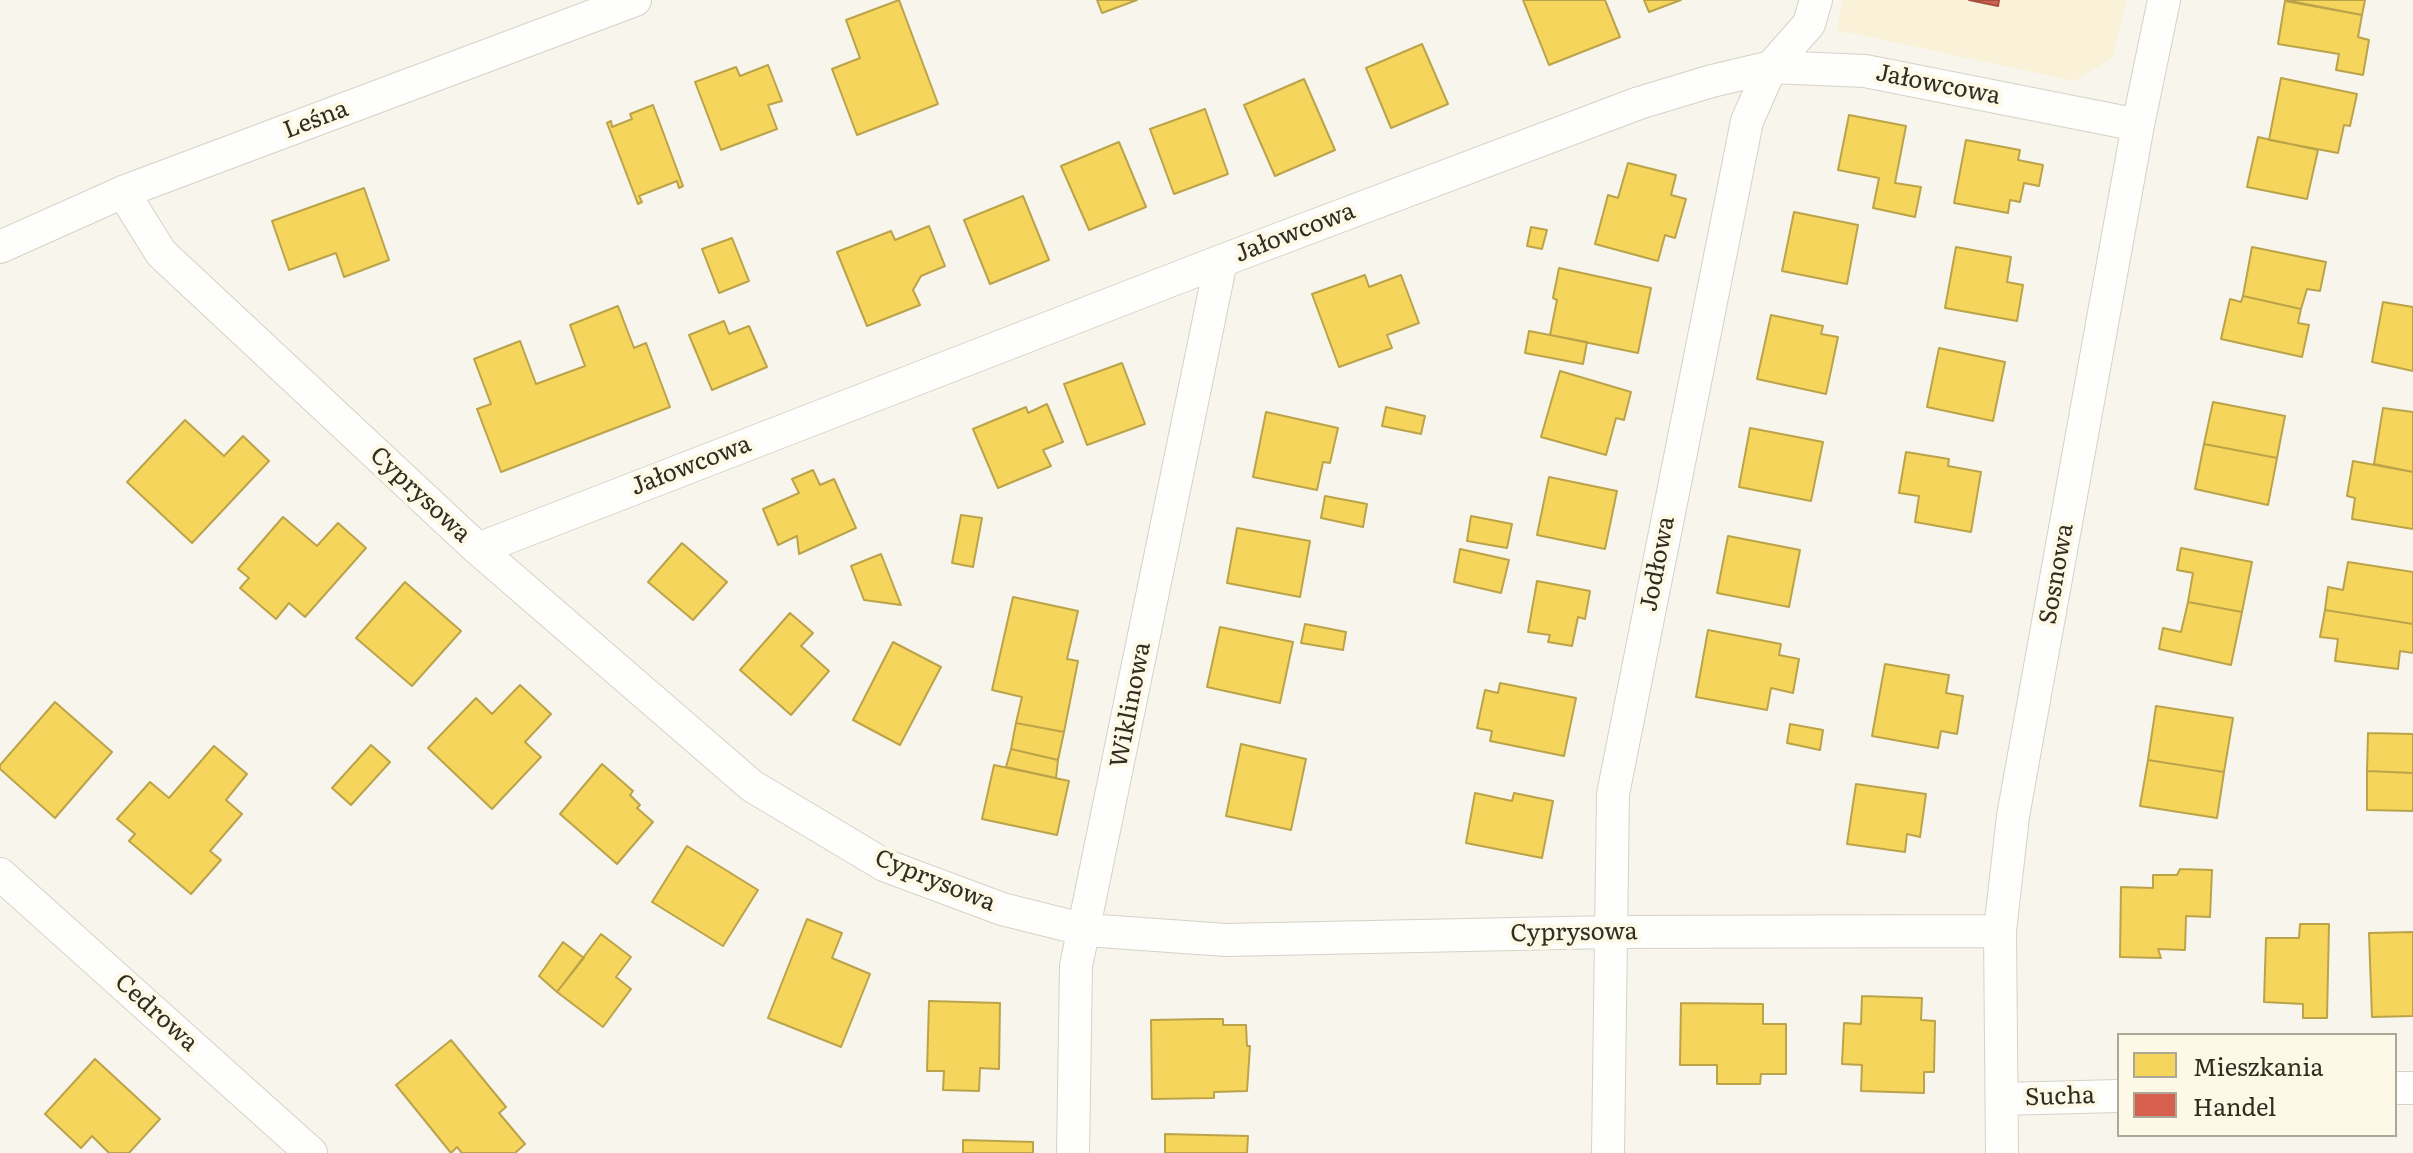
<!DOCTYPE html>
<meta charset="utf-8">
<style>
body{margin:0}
#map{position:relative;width:2413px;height:1153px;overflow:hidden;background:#f8f5ec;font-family:Literata,serif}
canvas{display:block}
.legend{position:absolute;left:2117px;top:1033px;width:280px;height:104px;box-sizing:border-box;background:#fef8e6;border:2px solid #aca797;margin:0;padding:10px 14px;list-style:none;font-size:24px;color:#312d21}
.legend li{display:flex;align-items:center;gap:16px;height:40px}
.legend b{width:40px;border:2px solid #aca797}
</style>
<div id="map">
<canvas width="2413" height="1153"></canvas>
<ul class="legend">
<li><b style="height:22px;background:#f6d55c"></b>Mieszkania</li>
<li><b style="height:22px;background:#d6604d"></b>Handel</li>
</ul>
</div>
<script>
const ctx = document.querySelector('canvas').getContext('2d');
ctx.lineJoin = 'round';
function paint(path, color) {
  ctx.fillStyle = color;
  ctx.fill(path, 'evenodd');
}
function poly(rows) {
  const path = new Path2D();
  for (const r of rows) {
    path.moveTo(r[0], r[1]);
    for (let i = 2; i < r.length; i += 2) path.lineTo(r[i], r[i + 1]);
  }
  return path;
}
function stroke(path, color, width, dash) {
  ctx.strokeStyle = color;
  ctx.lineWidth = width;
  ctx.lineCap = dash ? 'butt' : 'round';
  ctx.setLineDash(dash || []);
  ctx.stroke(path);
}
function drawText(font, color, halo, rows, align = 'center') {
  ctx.font = font + ' Literata,serif';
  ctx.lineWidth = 8;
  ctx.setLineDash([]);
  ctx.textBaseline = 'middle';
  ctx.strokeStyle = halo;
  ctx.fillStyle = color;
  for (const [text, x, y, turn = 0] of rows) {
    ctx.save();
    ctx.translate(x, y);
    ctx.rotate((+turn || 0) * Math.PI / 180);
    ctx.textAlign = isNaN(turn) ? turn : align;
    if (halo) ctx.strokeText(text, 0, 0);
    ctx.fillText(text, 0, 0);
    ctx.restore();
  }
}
paint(poly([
 [1843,0,2127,0,2112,58,2074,81,1837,30]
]), '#f9f1d8');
const homes = poly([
 [899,0,938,104,857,135,832,69,860,58,846,20,899,0],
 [1097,0,1137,0,1102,13,1097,0],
 [1523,0,1605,0,1620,37,1549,65,1523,0],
 [1644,0,1681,0,1649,12,1644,0],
 [2285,0,2365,0,2362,15,2285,0],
 [2285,1,2362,15,2358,37,2369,40,2363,75,2336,70,2339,54,2278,44,2285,1],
 [1422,44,1448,104,1391,128,1366,68,1422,44],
 [768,65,782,101,768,105,777,129,721,150,695,82,736,67,740,76,768,65],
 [2281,78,2357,94,2350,126,2344,125,2338,153,2269,140,2281,78],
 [1304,79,1335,150,1275,176,1244,105,1304,79],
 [653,105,683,186,679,188,677,181,639,196,642,202,638,204,607,123,611,121,612,127,632,119,630,114,653,105],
 [1205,109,1228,174,1174,194,1150,129,1205,109],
 [1849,115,1906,126,1895,183,1921,187,1915,217,1873,208,1879,178,1838,170,1849,115],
 [2258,137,2318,150,2307,199,2247,187,2258,137],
 [1966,140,2020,150,2018,160,2043,165,2039,186,2024,183,2020,202,2010,200,2008,213,1954,203,1966,140],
 [1119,142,1146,207,1089,230,1061,166,1119,142],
 [1628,163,1676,175,1671,195,1686,199,1675,238,1665,235,1658,261,1595,244,1608,195,1618,198,1628,163],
 [364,188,389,260,344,277,336,253,289,270,272,221,364,188],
 [1023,196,1049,260,990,284,964,220,1023,196],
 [1794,212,1858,225,1847,284,1782,271,1794,212],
 [929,226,945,266,921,276,913,290,920,305,867,326,837,252,891,231,895,240,929,226],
 [1531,227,1547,230,1542,249,1527,246,1531,227],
 [732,238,749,281,719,293,702,249,732,238],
 [1956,247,2011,257,2007,282,2023,285,2017,321,1945,308,1956,247],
 [2252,247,2326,262,2320,291,2307,289,2301,309,2243,296,2252,247],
 [1559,268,1651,288,1638,353,1550,335,1557,300,1553,298,1559,268],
 [1365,275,1369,287,1401,275,1419,323,1387,335,1392,348,1339,367,1312,294,1365,275],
 [2243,296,2301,309,2298,323,2309,325,2302,357,2221,339,2230,299,2241,302,2243,296],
 [2383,302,2413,307,2413,371,2372,362,2383,302],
 [618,306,634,348,646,343,670,407,501,472,477,409,491,404,474,359,520,341,536,384,585,366,570,325,618,306],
 [1771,315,1823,326,1821,334,1838,337,1826,394,1757,379,1771,315],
 [724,321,729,334,749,326,767,367,712,390,689,335,724,321],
 [1529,331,1587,342,1583,364,1525,353,1529,331],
 [1939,348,2005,362,1993,421,1927,407,1939,348],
 [1122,363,1145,424,1087,445,1064,384,1122,363],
 [1560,371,1631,392,1624,420,1616,418,1606,455,1541,437,1560,371],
 [2213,402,2285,416,2277,458,2204,444,2213,402],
 [1047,404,1063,442,1043,450,1051,466,998,488,973,429,1026,407,1028,413,1047,404],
 [1386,407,1425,416,1421,434,1382,426,1386,407],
 [2383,408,2413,412,2413,472,2374,464,2383,408],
 [1266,412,1338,428,1330,463,1323,462,1317,490,1253,477,1266,412],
 [185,420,224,456,243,436,269,461,192,543,127,482,185,420],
 [1750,428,1823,442,1811,501,1739,487,1750,428],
 [2204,444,2277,458,2268,505,2195,489,2204,444],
 [1906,452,1949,459,1948,466,1981,472,1971,532,1915,522,1919,496,1899,493,1906,452],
 [2353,461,2413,472,2413,529,2352,519,2355,498,2347,496,2353,461],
 [813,470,820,485,834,479,856,528,799,554,797,536,778,545,763,509,799,493,792,479,813,470],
 [1549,477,1617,491,1605,549,1537,535,1549,477],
 [1325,496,1367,504,1363,527,1321,518,1325,496],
 [961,515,982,518,973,567,952,563,961,515],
 [1471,516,1512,524,1507,548,1467,541,1471,516],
 [283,517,317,546,338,523,366,548,305,617,289,603,276,619,240,588,249,578,238,569,283,517],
 [1237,528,1310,541,1300,597,1227,583,1237,528],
 [1728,536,1800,550,1789,607,1717,593,1728,536],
 [682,543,727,582,693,620,648,582,682,543],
 [2181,548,2252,562,2242,612,2188,602,2193,573,2177,570,2181,548],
 [1460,549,1509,560,1501,593,1454,582,1460,549],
 [881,554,901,605,864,600,851,566,881,554],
 [2348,562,2413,572,2413,624,2325,610,2328,587,2343,590,2348,562],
 [1537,581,1590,591,1585,619,1578,617,1572,646,1548,642,1550,635,1528,632,1537,581],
 [405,582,461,631,412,686,356,638,405,582],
 [1013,597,1078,611,1067,659,1078,661,1064,732,1016,723,1022,697,992,690,1013,597],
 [2188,602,2242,612,2231,665,2159,649,2163,628,2181,632,2188,602],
 [2325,610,2413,624,2413,653,2400,651,2398,669,2335,661,2338,639,2320,637,2325,610],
 [790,613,813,633,801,646,829,671,791,715,740,670,790,613],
 [1305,624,1346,632,1343,650,1301,643,1305,624],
 [1220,627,1293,642,1280,703,1207,687,1220,627],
 [1708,630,1781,644,1779,655,1799,659,1793,693,1771,688,1767,710,1696,697,1708,630],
 [893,642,941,667,900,745,853,720,893,642],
 [1885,664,1949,675,1946,693,1963,696,1957,734,1941,731,1938,748,1872,736,1885,664],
 [1500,683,1576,698,1564,756,1490,741,1492,731,1477,728,1485,690,1498,693,1500,683],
 [520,685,551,714,525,742,541,757,492,809,428,748,476,698,492,714,520,685],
 [55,702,112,752,55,818,0,769,0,765,55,702],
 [2156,706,2233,718,2224,772,2148,760,2156,706],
 [1016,723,1064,732,1058,760,1011,749,1016,723],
 [1790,724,1823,730,1820,750,1787,743,1790,724],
 [2368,733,2413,734,2413,773,2367,771,2368,733],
 [1241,744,1306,759,1291,830,1226,816,1241,744],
 [371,745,390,762,351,805,332,788,371,745],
 [214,746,247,774,226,800,242,814,210,851,221,860,191,894,129,841,135,834,117,819,150,782,169,798,214,746],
 [1011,749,1058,760,1056,778,1006,767,1011,749],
 [2148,760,2224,772,2217,818,2140,806,2148,760],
 [602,764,633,791,630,795,640,805,637,808,653,822,617,864,560,814,602,764],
 [994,765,1069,781,1057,835,982,819,994,765],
 [2367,771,2413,773,2413,811,2367,810,2367,771],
 [1856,784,1926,794,1920,837,1907,834,1905,852,1847,844,1856,784],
 [1475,793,1512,801,1514,793,1553,801,1542,858,1466,843,1475,793],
 [687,846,758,890,723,946,652,902,687,846],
 [2180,869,2212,870,2210,917,2186,916,2185,950,2158,949,2161,958,2120,957,2121,887,2153,888,2153,875,2177,875,2180,869],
 [807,919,842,933,832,958,870,974,841,1047,768,1018,807,919],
 [2300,924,2329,924,2327,1018,2303,1018,2303,1004,2264,1002,2266,938,2299,938,2300,924],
 [2413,932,2413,1016,2372,1017,2369,933,2413,932],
 [601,934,631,957,616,977,631,989,603,1027,557,992,601,934],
 [563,942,584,958,557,992,539,976,563,942],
 [1862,996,1922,998,1921,1020,1935,1021,1934,1072,1924,1072,1924,1093,1861,1091,1862,1065,1842,1064,1844,1023,1861,1024,1862,996],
 [929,1001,1000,1003,999,1069,980,1068,979,1091,943,1090,944,1071,927,1071,929,1001],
 [1681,1003,1763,1004,1763,1024,1786,1024,1786,1074,1761,1074,1760,1084,1717,1084,1717,1065,1680,1065,1681,1003],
 [1206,1019,1223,1019,1223,1025,1246,1025,1247,1046,1250,1046,1247,1091,1214,1092,1214,1098,1152,1099,1151,1020,1206,1019],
 [451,1040,506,1107,499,1113,525,1144,515,1153,462,1153,457,1147,451,1153,396,1085,451,1040],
 [95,1059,160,1119,129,1153,109,1153,92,1136,81,1148,45,1114,95,1059],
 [1165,1134,1248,1136,1247,1153,1165,1153,1165,1134],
 [963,1140,1033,1142,1033,1153,963,1153,963,1140]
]);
paint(homes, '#f6d55c');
stroke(homes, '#bba34a', 2);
const shops = poly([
 [1969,0,1999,0,1998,6,1969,0]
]);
paint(shops, '#d6604d');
stroke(shops, '#a45140', 2);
const street = poly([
 [123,192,161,253,478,549,752,786,884,865,1002,909,1086,930,1226,940,1611,932,2000,931],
 [0,247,123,192,635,0],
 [478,549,1221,261,1639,103,1712,81,1771,67,1865,71,2138,125],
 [0,874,311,1153],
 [2395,1088,2413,1088],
 [2002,1099,2119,1096],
 [1073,1153,1076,966,1221,261],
 [1608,1153,1613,794,1747,121,1771,67,1809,24,1816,0],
 [2002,1153,2000,931,2013,816,2138,125,2164,0]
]);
stroke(street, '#d5d2c7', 34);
stroke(street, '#fefefc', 32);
drawText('24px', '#312d21', '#fef8e6', [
 ["Jałowcowa",1938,85,11],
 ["Leśna",316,120,-21],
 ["Jałowcowa",1295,233,-21],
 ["Jałowcowa",691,466,-21],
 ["Cyprysowa",420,495,43],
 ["Jodłowa",1658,564,-79],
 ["Sosnowa",2057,574,-80],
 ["Wiklinowa",1131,705,-79],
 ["Cyprysowa",935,881,22],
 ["Cyprysowa",1574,933,-1],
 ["Cedrowa",156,1013,42],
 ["Sucha",2060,1097,-2]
]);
</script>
